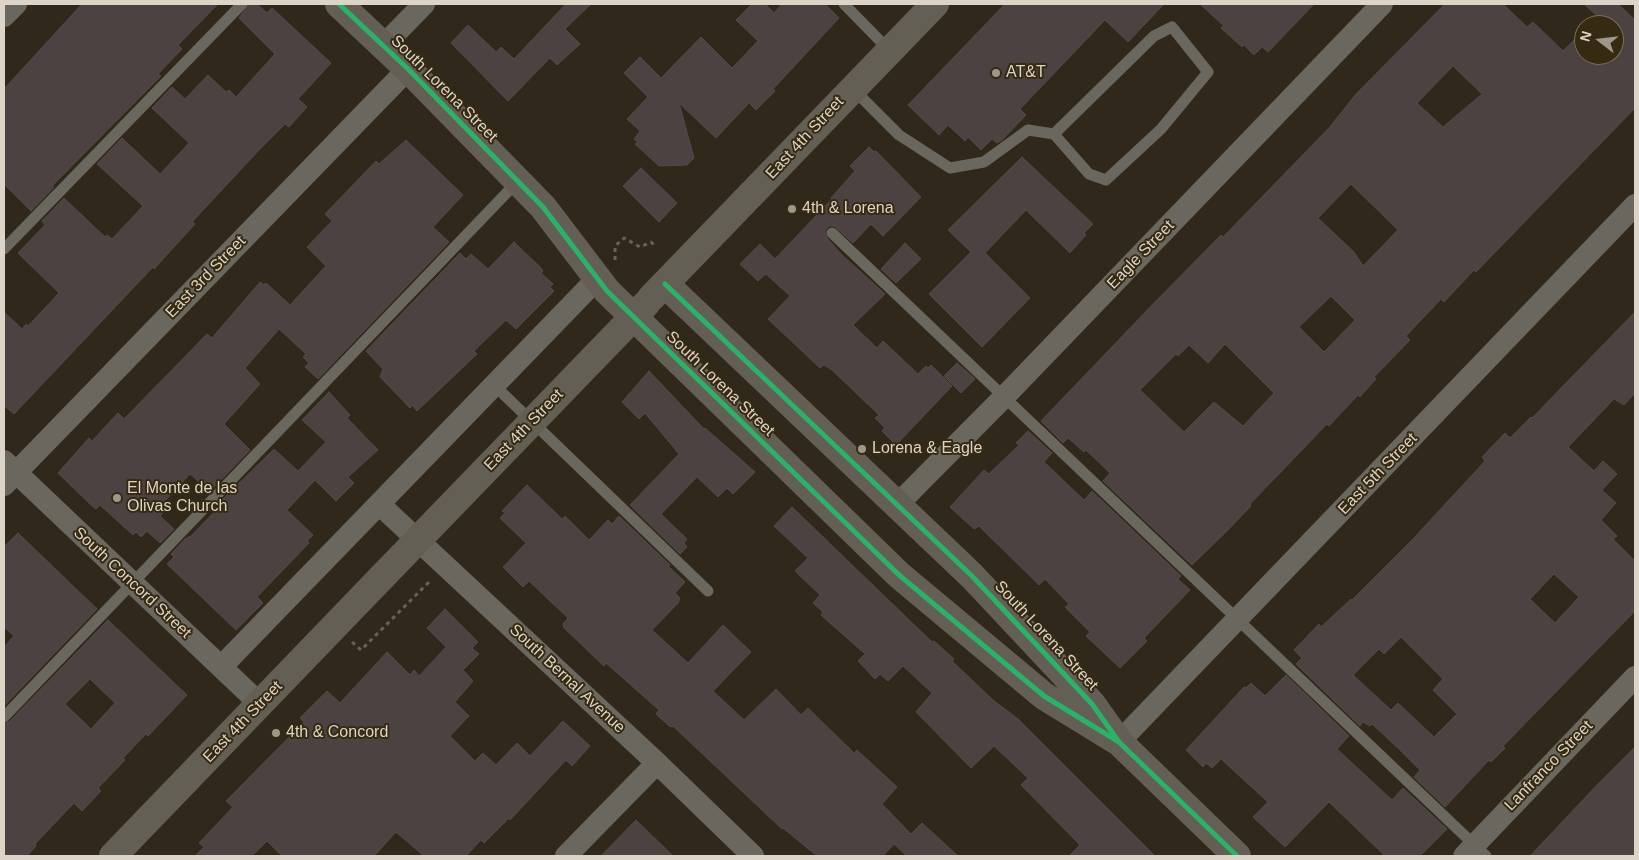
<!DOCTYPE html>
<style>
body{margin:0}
#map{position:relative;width:1639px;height:860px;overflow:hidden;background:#2f281b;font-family:Helvetica,sans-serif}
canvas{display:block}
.frame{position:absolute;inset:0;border:5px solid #dcd4c6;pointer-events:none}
.north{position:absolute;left:1574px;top:15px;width:50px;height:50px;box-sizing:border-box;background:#372a13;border:1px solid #796e5b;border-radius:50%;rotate:286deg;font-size:14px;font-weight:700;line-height:20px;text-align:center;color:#dcd4c6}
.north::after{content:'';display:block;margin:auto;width:18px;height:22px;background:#9f988a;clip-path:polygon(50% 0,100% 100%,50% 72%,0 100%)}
</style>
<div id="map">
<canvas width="1639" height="860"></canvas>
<div class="frame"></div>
<div class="north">N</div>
</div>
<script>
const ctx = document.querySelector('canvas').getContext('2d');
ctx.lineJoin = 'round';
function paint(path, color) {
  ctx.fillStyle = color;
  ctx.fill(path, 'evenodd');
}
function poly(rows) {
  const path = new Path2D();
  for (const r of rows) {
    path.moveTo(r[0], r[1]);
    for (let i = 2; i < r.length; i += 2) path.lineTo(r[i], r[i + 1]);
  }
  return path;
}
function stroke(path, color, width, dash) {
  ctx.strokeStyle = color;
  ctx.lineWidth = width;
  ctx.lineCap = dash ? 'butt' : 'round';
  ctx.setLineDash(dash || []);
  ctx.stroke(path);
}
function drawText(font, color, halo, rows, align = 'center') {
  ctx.font = font + ' Helvetica,sans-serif';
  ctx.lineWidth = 4;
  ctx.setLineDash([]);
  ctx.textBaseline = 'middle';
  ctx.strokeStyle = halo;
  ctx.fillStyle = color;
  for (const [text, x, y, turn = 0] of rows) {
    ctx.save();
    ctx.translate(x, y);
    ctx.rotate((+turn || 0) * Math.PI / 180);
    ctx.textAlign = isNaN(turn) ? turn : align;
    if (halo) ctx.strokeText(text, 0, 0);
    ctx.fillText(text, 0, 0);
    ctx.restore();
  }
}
const building = poly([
 [82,4,218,4,178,45,182,49,158,74,161,76,53,185,53,188,31,211,4,184,4,89,82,4],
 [249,4,257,4,267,13,272,8,331,63,298,99,307,107,289,127,285,124,260,149,192,222,195,224,154,269,153,267,14,414,4,406,4,312,22,329,26,324,28,326,59,293,18,253,45,225,42,221,64,198,105,237,107,235,112,239,143,206,97,164,122,138,160,174,189,143,152,108,172,87,185,99,208,75,226,92,229,90,236,97,275,54,239,18,249,4],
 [566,4,591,4,565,29,580,44,557,65,550,58,508,101,451,43,468,25,496,52,501,47,514,59,566,4],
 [752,4,765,4,774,13,782,4,825,4,839,18,773,89,775,91,756,110,749,103,716,138,679,103,694,158,687,165,659,166,635,144,638,142,634,139,640,131,627,119,648,97,624,73,640,57,661,78,701,37,732,68,758,41,736,20,752,4],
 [1005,4,1164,4,1128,42,1105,20,1020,109,1026,115,1002,140,997,143,992,139,981,150,968,137,965,141,948,125,939,135,908,105,1005,4],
 [1200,4,1314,4,1268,52,1262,47,1254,55,1244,45,1242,47,1221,28,1224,26,1200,4],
 [1445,4,1503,4,1527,27,1533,22,1563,51,1584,30,1584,55,1614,55,1614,25,1588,25,1597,16,1584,4,1618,4,1635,20,1635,108,1476,272,1474,270,1444,302,1441,299,1406,336,1410,340,1374,377,1376,379,1365,391,1360,397,1358,395,1329,426,1327,424,1250,504,1251,506,1227,531,1192,565,1103,481,1110,473,1086,450,1084,452,1068,438,1063,443,1041,421,1155,302,1221,235,1223,237,1329,128,1356,94,1445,4],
 [1453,66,1482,94,1443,127,1417,103,1453,66],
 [1351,184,1398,230,1363,266,1354,252,1318,218,1351,184],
 [1331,296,1355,320,1324,352,1299,327,1331,296],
 [1225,344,1274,393,1243,426,1214,402,1184,432,1140,390,1176,354,1178,356,1189,345,1208,363,1225,344],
 [406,140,463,195,433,227,449,242,318,379,305,367,309,363,303,357,306,354,279,329,245,368,260,384,224,424,250,450,210,491,190,474,160,506,165,511,160,516,174,529,160,543,147,531,141,537,136,532,133,535,100,505,96,509,91,505,58,473,89,438,92,441,118,413,124,419,207,334,212,338,260,282,264,285,266,283,290,305,326,266,307,247,332,221,325,214,376,161,379,164,406,140],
 [869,147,874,152,876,151,921,197,883,236,871,224,853,243,834,226,829,226,825,231,827,238,842,255,885,294,853,325,877,348,883,341,918,374,926,366,928,368,931,365,952,386,896,445,882,431,885,428,875,418,879,415,832,370,824,365,820,368,768,319,790,296,766,274,758,281,740,264,760,244,775,259,832,199,831,198,855,171,850,166,869,147],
 [1022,157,1093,224,1084,233,1086,235,1070,253,1026,210,985,253,1030,298,982,347,929,294,971,252,948,230,1022,157],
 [641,168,677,203,659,222,623,186,641,168],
 [514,242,541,268,543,271,541,273,553,284,550,287,554,291,516,329,506,320,474,351,477,354,417,411,412,405,410,408,380,377,383,369,366,351,460,253,466,259,471,254,488,269,514,242],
 [905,243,921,259,896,283,881,269,905,243],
 [1635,312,1635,393,1624,405,1614,399,1568,447,1594,471,1603,461,1617,474,1602,490,1616,503,1601,520,1617,536,1613,539,1635,561,1635,611,1503,746,1505,748,1491,762,1489,760,1445,807,1414,777,1420,770,1400,750,1372,724,1370,726,1363,722,1360,726,1296,664,1302,658,1294,650,1319,624,1321,627,1351,599,1352,600,1413,539,1485,461,1482,457,1505,433,1510,438,1531,417,1532,418,1635,312],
 [1554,574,1579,597,1555,623,1530,599,1554,574],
 [1401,637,1443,679,1433,690,1457,714,1434,737,1398,703,1391,710,1353,675,1379,649,1384,654,1401,637],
 [957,363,975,379,961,393,944,376,957,363],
 [649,371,704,429,705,428,755,472,733,494,727,488,718,497,697,477,661,514,687,539,684,543,687,547,680,554,630,505,679,454,645,413,639,419,622,402,649,371],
 [329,392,350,415,347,418,378,450,348,477,354,483,336,501,315,480,287,510,313,535,307,541,309,543,257,597,263,603,236,630,167,564,174,557,171,554,185,539,191,536,223,503,221,501,274,449,298,471,326,442,302,420,329,392],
 [1028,431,1052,453,1044,462,1084,500,1092,491,1181,576,1178,579,1190,590,1144,638,1147,641,1120,668,1086,636,1090,632,1065,607,1069,604,1045,579,1039,585,979,526,974,529,950,507,984,470,989,474,1019,445,1016,443,1028,431],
 [527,485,562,519,565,516,589,540,608,520,612,524,619,516,670,565,668,566,685,582,675,593,680,598,678,603,652,630,688,663,723,625,751,652,713,691,744,720,776,689,801,715,808,708,854,753,857,750,897,787,882,804,911,834,922,823,958,856,907,856,894,844,883,856,817,856,783,828,782,829,674,727,669,726,656,714,659,710,606,663,604,666,564,628,563,624,568,618,529,581,523,587,503,567,526,543,500,518,505,513,502,511,527,485],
 [792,507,932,642,934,641,954,659,952,661,993,700,1018,719,1155,856,1069,856,1080,845,1021,785,1028,778,994,746,971,768,916,712,932,693,903,666,888,681,880,674,875,679,858,661,865,654,821,615,823,612,813,603,820,595,795,571,808,558,774,526,792,507],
 [18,533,97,609,4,706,4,647,14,636,4,627,4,547,18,533],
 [445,609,478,642,472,648,479,654,463,670,473,681,455,702,469,716,450,736,475,761,483,753,496,765,517,743,530,756,563,721,590,746,572,766,566,760,510,820,509,818,484,843,481,840,466,856,424,856,396,832,374,856,282,856,267,841,252,856,195,856,204,847,199,843,233,807,226,801,304,722,300,718,327,691,340,703,387,652,410,675,414,670,419,676,446,647,427,628,445,609],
 [108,620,187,695,148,736,146,734,123,758,125,760,98,788,101,791,82,811,74,803,35,844,36,846,27,856,4,856,4,724,9,722,108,620],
 [90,679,115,703,91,729,65,704,90,679],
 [1286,675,1349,736,1337,749,1392,800,1403,788,1447,829,1420,856,1385,856,1329,802,1285,847,1253,817,1268,802,1221,759,1212,768,1206,763,1203,767,1186,750,1244,687,1246,688,1251,683,1265,696,1286,675],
 [1635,747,1635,856,1530,856,1597,785,1635,747],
 [636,820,673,856,601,856,636,820]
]);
paint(building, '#4c4241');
stroke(building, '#534b49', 1);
stroke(poly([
 [615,260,615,246,624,238,640,247,651,242,655,246],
 [352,642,361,650,431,580]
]), '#65625a', 3, [4, 4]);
stroke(poly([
 [844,4,889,50],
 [852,88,899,135,950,168,984,162,1028,130,1054,134,1089,174,1106,180,1161,129,1208,72,1172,27,1154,36,1054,134],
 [832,233,1486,856],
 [4,249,242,4],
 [494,385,708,591],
 [4,717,518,181]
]), '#6a675f', 11);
stroke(poly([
 [4,16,16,4],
 [383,46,424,4],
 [4,461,260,704],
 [4,485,408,69],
 [379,504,657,763,753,856],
 [898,504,1004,397,1382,4],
 [221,667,597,279],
 [1119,742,1635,205],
 [566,856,657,763],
 [1464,856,1635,677]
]), '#6a675f', 22);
stroke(poly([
 [339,4,408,69,543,207,607,291,899,575,1044,696,1119,742],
 [665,284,972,576,1092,704,1119,742,1237,856],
 [651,298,935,4],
 [113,856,381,578]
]), '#645f55', 28);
stroke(poly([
 [381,578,646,304]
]), '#645f55', 28);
stroke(poly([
 [339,4,408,69,543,207,607,291,899,575,1044,696,1119,742],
 [665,284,972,576,1092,704,1119,742,1237,856]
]), '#2db169', 5);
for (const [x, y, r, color] of [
 [996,73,5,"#9f988a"],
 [792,209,5,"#9f988a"],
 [862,449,5,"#9f988a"],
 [117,498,5,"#9f988a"],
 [276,733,5,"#9f988a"]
]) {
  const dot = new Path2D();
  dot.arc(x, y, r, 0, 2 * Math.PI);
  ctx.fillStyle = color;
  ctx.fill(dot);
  stroke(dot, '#372a13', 2);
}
drawText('16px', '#dcd4c6', '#372a13', [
 ["AT&T",1006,73],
 ["4th & Lorena",802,209],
 ["Lorena & Eagle",872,449],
 ["El Monte de las",127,489],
 ["Olivas Church",127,507],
 ["4th & Concord",286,733]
], 'left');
drawText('16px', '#dcd4c6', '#372a13', [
 ["South Lorena Street",444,89,45],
 ["East 4th Street",805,138,-47],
 ["Eagle Street",1141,255,-46],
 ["East 3rd Street",206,277,-46],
 ["South Lorena Street",720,384,44],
 ["East 4th Street",524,430,-46],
 ["East 5th Street",1378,474,-46],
 ["South Concord Street",132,583,43],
 ["South Lorena Street",1046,636,47],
 ["South Bernal Avenue",567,679,43],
 ["East 4th Street",243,722,-46],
 ["Lanfranco Street",1549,766,-46]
]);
</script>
